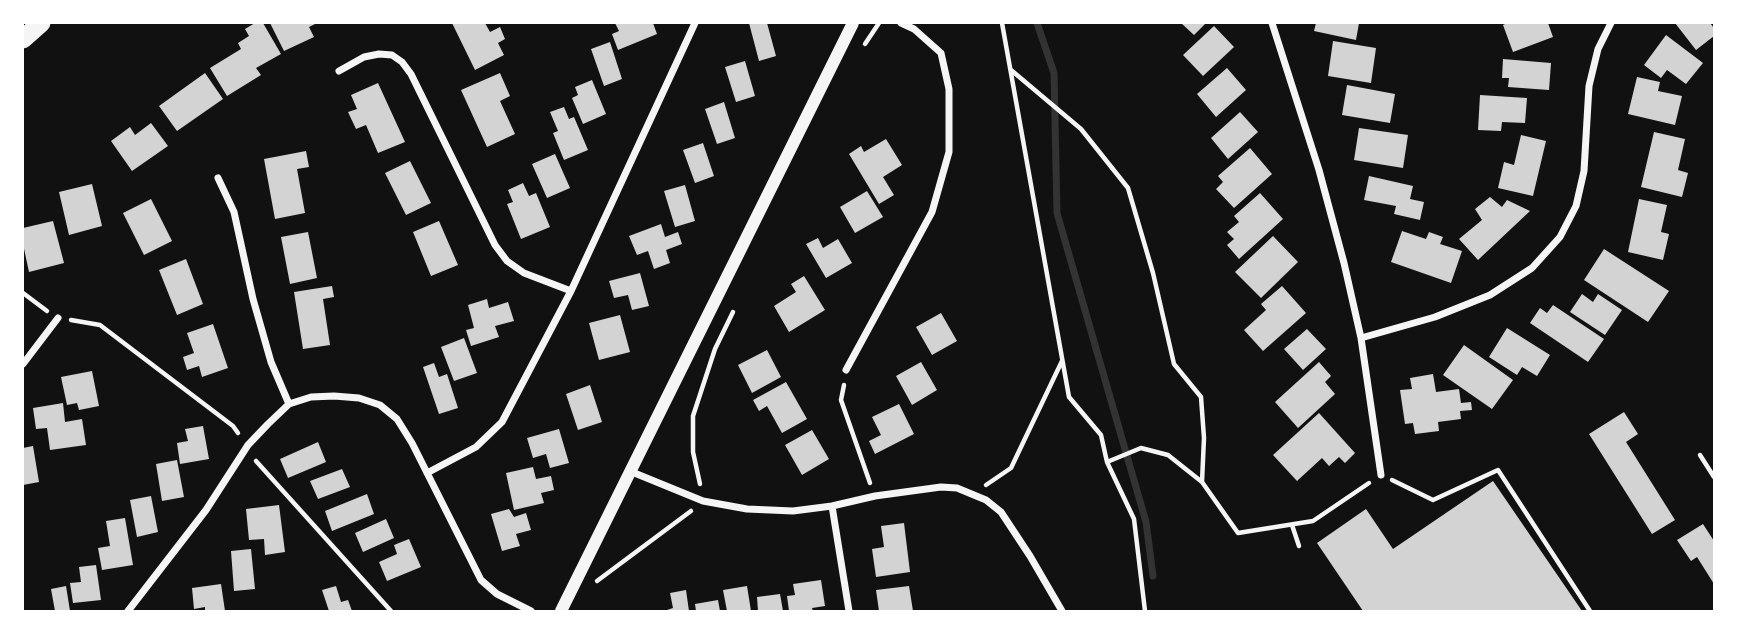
<!DOCTYPE html>
<style>
body{margin:0}
#map{position:relative;width:1737px;height:634px;overflow:hidden;background:#111;font-family:"Golos Text",sans-serif}
canvas{display:block}
.frame{position:absolute;inset:0;border:24px solid #fff;pointer-events:none}
</style>
<div id="map">
<canvas width="1737" height="634"></canvas>
<div class="frame"></div>
</div>
<script>
const ctx = document.querySelector('canvas').getContext('2d');
ctx.lineJoin = 'round';
function poly(rows) {
  const path = new Path2D();
  for (const r of rows) {
    path.moveTo(r[0], r[1]);
    for (let i = 2; i < r.length; i += 2) path.lineTo(r[i], r[i + 1]);
  }
  return path;
}
function stroke(path, color, width, dash) {
  ctx.strokeStyle = color;
  ctx.lineWidth = width;
  ctx.lineCap = dash ? 'butt' : 'round';
  ctx.setLineDash(dash || []);
  ctx.stroke(path);
}
function paint(path, color) {
  ctx.fillStyle = color;
  ctx.fill(path, 'evenodd');
}
stroke(poly([
 [1037,23,1054,73,1057,213,1146,522,1153,576]
]), '#333', 7);
paint(poly([
 [255,23,263,23,281,54,256,68,261,75,227,96,210,68,241,49,238,43,249,36,245,29],
 [270,23,317,23,309,27,314,37,284,51],
 [452,23,485,23,490,32,500,27,505,39,498,43,504,55,475,70],
 [615,23,653,23,657,34,618,50,612,34,619,31],
 [749,23,767,23,776,56,759,61],
 [1181,23,1206,23,1194,35],
 [1316,23,1359,23,1356,40,1314,31],
 [1507,23,1548,23,1553,37,1513,52,1503,25],
 [1675,23,1710,23,1714,28,1714,36,1696,50],
 [1214,26,1234,47,1203,76,1183,55],
 [1666,35,1703,63,1686,84,1667,70,1661,78,1644,65],
 [1333,41,1376,48,1371,83,1328,76],
 [610,42,622,79,604,86,591,49],
 [1503,59,1551,63,1549,90,1508,87,1509,78,1502,78],
 [745,61,755,96,736,102,725,67],
 [1227,68,1246,90,1216,117,1197,94],
 [205,73,223,99,177,131,159,106],
 [500,73,510,96,500,101,515,134,487,147,461,90],
 [1637,77,1660,82,1658,91,1682,96,1675,125,1628,114],
 [592,80,606,114,583,124,572,98,578,95,575,87],
 [378,83,405,142,378,153,366,125,356,129,348,112,357,109,351,95],
 [1347,85,1395,94,1390,123,1342,115],
 [1480,95,1527,98,1525,123,1502,122,1501,131,1478,130],
 [724,102,735,138,717,144,705,109],
 [564,107,569,119,574,117,588,150,564,160,553,133,558,131,550,112],
 [1240,112,1258,132,1228,159,1211,138],
 [151,123,168,146,132,171,111,141,130,127,135,135],
 [1359,128,1408,135,1403,168,1354,160],
 [1654,132,1685,139,1678,170,1688,173,1682,197,1641,187],
 [1521,135,1546,141,1533,196,1498,188,1504,162,1514,165],
 [886,139,902,165,883,177,894,195,879,204,849,154,861,146,864,152],
 [703,143,714,176,695,183,683,150],
 [1250,148,1272,174,1234,208,1216,189,1223,182,1218,176],
 [306,151,309,167,297,169,305,213,275,219,264,159],
 [555,154,570,188,547,198,532,164],
 [410,161,431,203,406,215,385,173],
 [1369,176,1413,186,1410,199,1424,202,1420,220,1394,214,1396,206,1364,200],
 [523,183,529,196,536,193,550,227,521,239,507,204,513,202,508,190],
 [92,184,102,226,69,235,59,192],
 [685,185,695,221,675,227,664,191],
 [867,191,883,217,855,233,840,207],
 [1260,193,1283,219,1239,259,1227,245,1234,239,1227,232,1239,222,1234,216],
 [1490,197,1502,207,1507,200,1530,211,1478,260,1459,239,1482,220,1475,209],
 [151,199,172,241,144,255,123,213],
 [1639,199,1667,205,1661,232,1669,234,1663,260,1628,252],
 [53,221,64,263,29,272,23,244,23,228],
 [439,221,458,265,431,276,413,232],
 [661,224,665,237,678,232,682,244,666,250,670,263,654,269,648,251,637,255,629,236],
 [1402,231,1426,239,1429,232,1443,237,1440,244,1462,251,1451,283,1391,262],
 [308,232,317,278,290,284,281,237],
 [1273,236,1298,262,1261,298,1235,272],
 [818,238,823,248,838,239,852,263,826,278,806,244],
 [1604,249,1669,291,1648,322,1584,280],
 [186,259,203,304,177,315,159,270],
 [640,273,649,306,632,310,628,295,614,298,609,281],
 [804,276,825,310,789,332,774,306,796,292,791,284],
 [332,286,334,297,323,299,330,345,303,349,294,292],
 [1282,286,1306,313,1263,351,1244,330,1266,310,1261,304],
 [1582,294,1593,302,1598,294,1622,310,1605,335,1570,312],
 [487,299,489,308,508,302,514,321,495,326,499,337,471,346,466,330,474,328,468,305],
 [1553,305,1604,339,1588,362,1530,323,1540,308,1547,313],
 [941,313,957,341,932,355,916,327],
 [620,315,630,352,599,360,589,323],
 [213,324,228,368,202,377,199,366,187,370,183,357,194,353,187,333],
 [1507,328,1550,355,1537,376,1522,367,1517,375,1489,357],
 [1307,329,1326,349,1303,370,1284,349],
 [464,338,477,373,454,381,441,347],
 [1464,345,1513,380,1492,409,1443,375],
 [767,350,781,377,752,393,738,365],
 [921,362,937,390,912,405,896,376],
 [1319,362,1331,376,1325,382,1335,394,1298,428,1275,402],
 [434,363,439,377,447,374,458,408,439,414,423,367],
 [92,371,99,406,79,410,77,403,67,405,61,377],
 [1433,374,1436,392,1459,389,1461,403,1471,402,1472,410,1460,411,1461,419,1438,422,1439,431,1415,434,1413,423,1405,424,1400,390,1412,389,1410,378],
 [786,382,807,419,782,433,767,406,759,411,753,400],
 [590,385,602,422,578,430,566,394],
 [63,403,65,422,82,419,86,445,50,450,47,428,36,429,33,408],
 [899,404,914,434,875,454,869,441,881,435,872,417],
 [1624,412,1638,434,1626,442,1675,520,1652,534,1589,434],
 [1319,413,1355,453,1345,463,1339,457,1329,466,1322,458,1297,481,1273,455],
 [203,426,209,459,180,464,177,443,188,441,185,429],
 [559,429,569,463,550,468,546,454,533,458,527,438],
 [812,430,829,459,802,475,785,445],
 [318,442,326,462,288,478,280,459],
 [33,446,39,482,23,485,23,448],
 [177,460,184,497,162,501,156,464],
 [533,467,536,479,551,476,554,490,541,493,544,503,514,510,506,473],
 [342,469,350,487,318,499,310,481],
 [1493,481,1582,611,1363,611,1317,543,1366,509,1393,549],
 [367,494,374,514,332,531,325,511],
 [151,496,158,532,137,537,130,500],
 [279,505,285,552,265,555,264,539,249,540,246,509],
 [509,509,514,517,526,513,531,530,516,534,520,546,502,551,491,514],
 [125,518,133,565,102,570,98,548,110,546,106,521],
 [386,519,394,538,363,552,355,533],
 [904,523,910,572,876,577,872,549,884,547,881,526],
 [1703,524,1714,541,1714,584,1697,557,1691,561,1677,540],
 [409,539,421,567,387,581,379,562,397,554,394,545],
 [251,549,255,589,234,591,231,551],
 [96,565,101,600,73,603,70,583,81,582,79,567],
 [821,580,825,606,812,608,813,611,789,611,787,596,795,595,793,584],
 [221,584,225,611,205,611,205,607,194,609,192,588],
 [66,586,70,611,55,611,51,589],
 [336,586,341,602,348,600,352,611,329,611,322,590],
 [747,586,751,611,727,611,723,590],
 [909,586,913,611,879,611,876,590],
 [686,590,689,611,664,611,673,608,670,593],
 [780,594,783,611,758,611,757,597],
 [718,600,720,611,696,611,695,604]
]), '#d3d3d3');
stroke(poly([
 [1002,23,1069,397,1101,435,1107,462,1134,519,1145,611],
 [865,44,879,23],
 [1011,70,1081,129,1128,188,1153,273,1174,364,1201,397,1204,438,1202,482],
 [23,293,47,311],
 [71,320,100,325,233,426,238,433],
 [844,385,841,400,870,483],
 [1700,455,1714,477],
 [256,461,391,611],
 [1107,462,1141,448,1168,455,1202,482,1238,533,1313,521,1369,483],
 [1392,480,1433,500,1498,470,1590,611],
 [700,484,693,452,693,416,715,349,733,312],
 [986,485,1011,468,1062,361],
 [1292,525,1299,546],
 [597,581,691,511]
]), '#f5f5f5', 4.5);
stroke(poly([
 [1272,23,1319,170,1344,263,1361,338,1381,475],
 [339,71,364,57,379,54,392,55,402,62,411,74,495,245,507,261,524,273,571,291],
 [218,178,234,212,253,299,271,362,289,404],
 [1361,338,1435,317,1490,295,1532,268,1560,237,1576,206,1584,171,1589,86,1598,49,1611,23],
 [23,364,58,318],
 [846,370,932,212,949,152,949,89,941,53,914,29,901,23],
 [632,472,703,501,747,509,793,511,832,506,875,496,941,487,957,488,986,500,1001,512,1030,556,1062,611],
 [427,473,476,447,502,422,571,291,695,23],
 [832,506,849,611],
 [128,611,206,510,248,445,268,424,289,404,311,397,334,396,359,398,380,405,397,419,412,443,481,580,497,594,531,611]
]), '#f5f5f5', 7);
stroke(poly([
 [561,611,853,23]
]), '#f5f5f5', 12);
stroke(poly([
 [23,39,41,23]
]), '#f5f5f5', 19);
</script>
